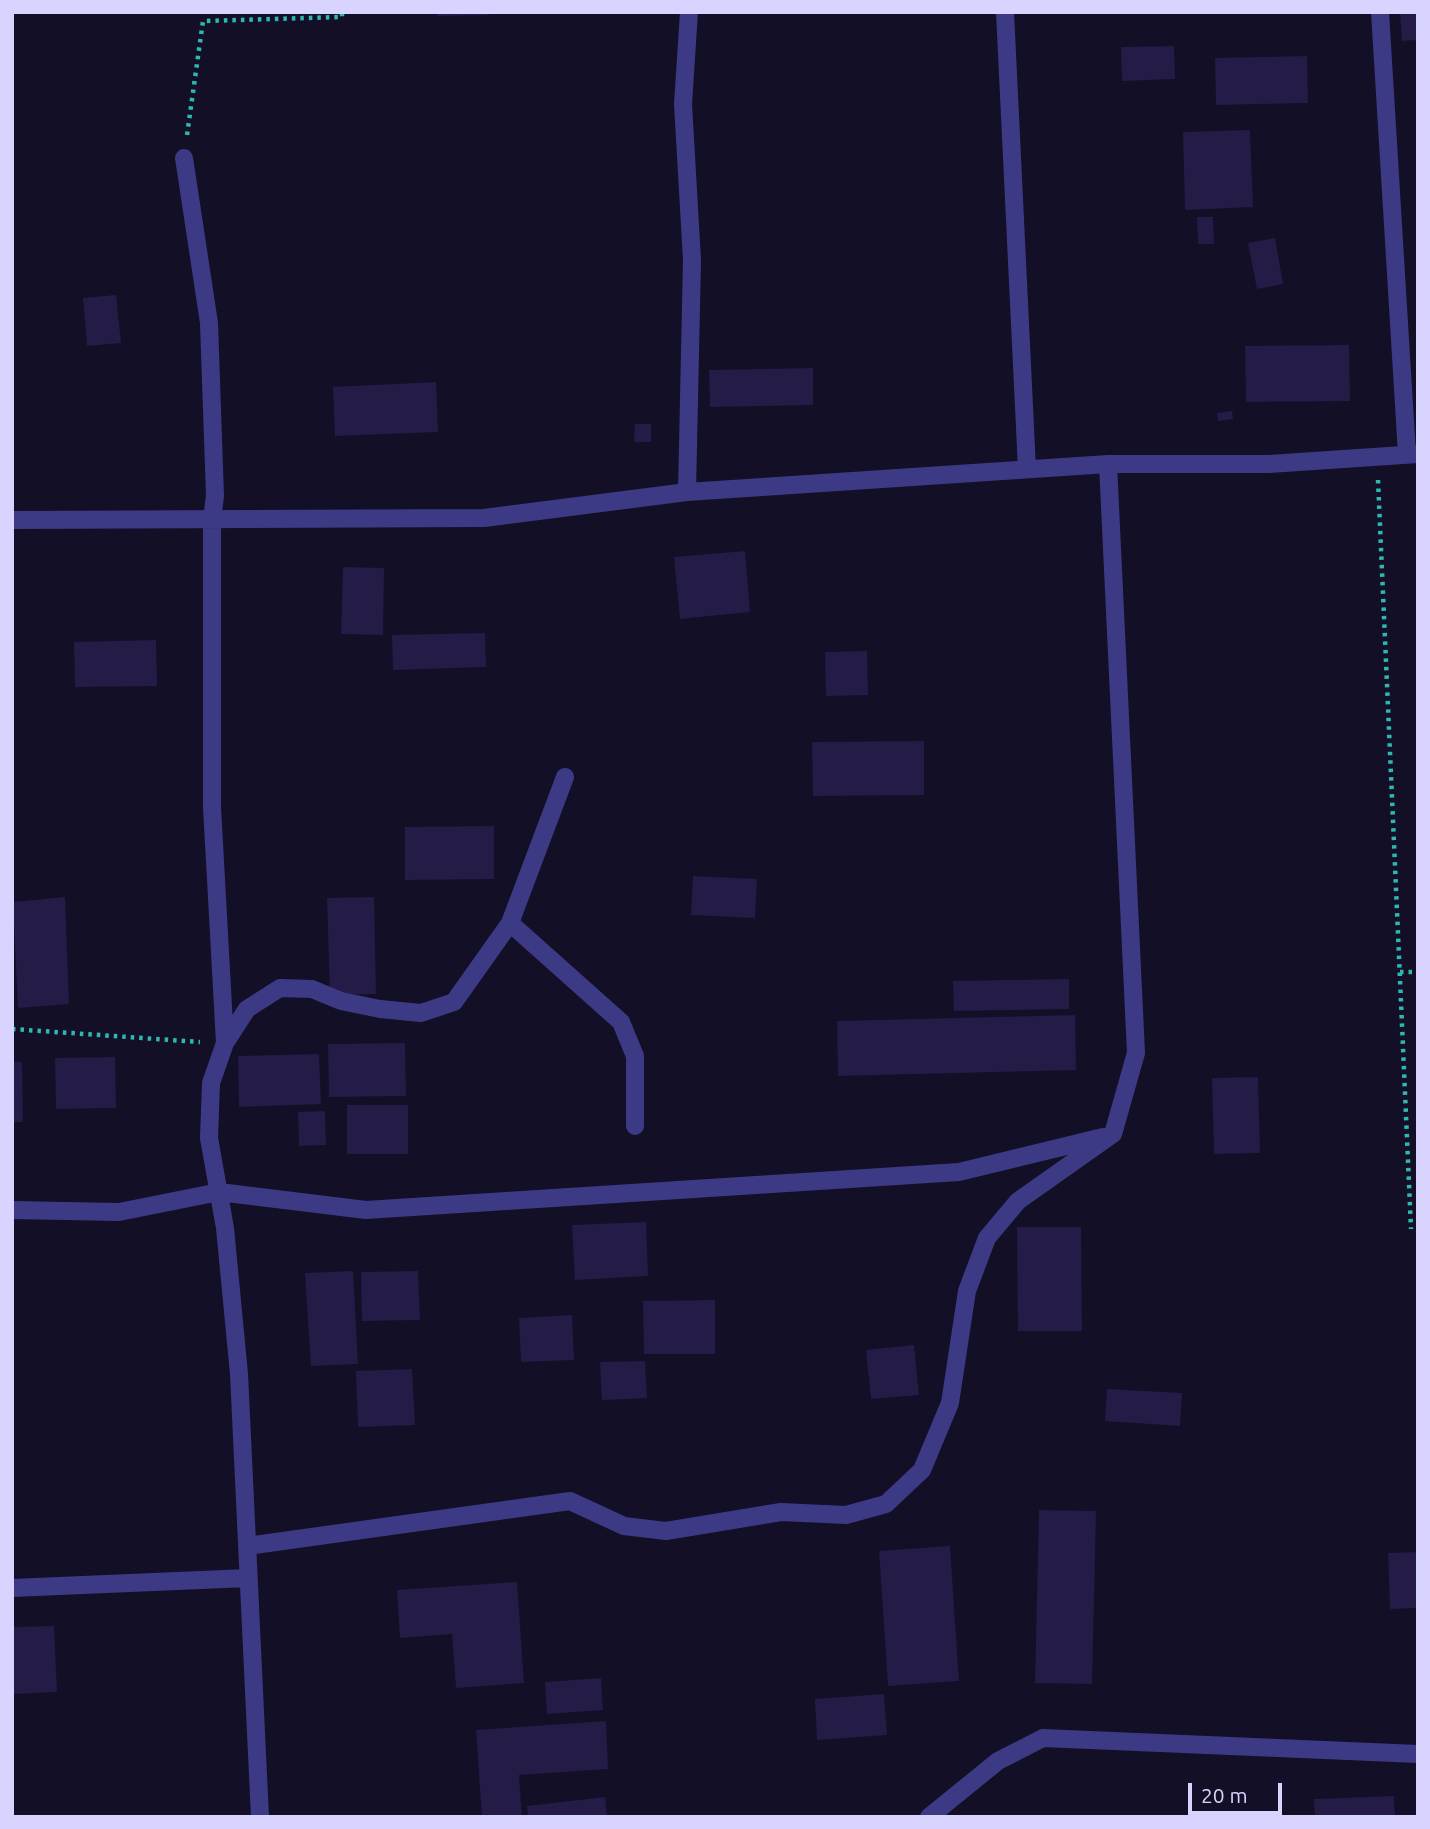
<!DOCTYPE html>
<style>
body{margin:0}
#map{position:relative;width:1430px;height:1829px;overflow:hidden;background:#130f26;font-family:Ubuntu,sans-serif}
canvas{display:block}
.frame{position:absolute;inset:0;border:14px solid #d9d4ff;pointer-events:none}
.scale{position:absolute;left:1188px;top:1783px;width:94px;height:32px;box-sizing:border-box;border:4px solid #d9d4ff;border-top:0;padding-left:9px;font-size:21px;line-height:24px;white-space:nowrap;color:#d9d4ff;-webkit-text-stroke:5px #130f26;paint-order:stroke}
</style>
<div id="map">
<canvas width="1430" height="1829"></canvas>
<div class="frame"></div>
<div class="scale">20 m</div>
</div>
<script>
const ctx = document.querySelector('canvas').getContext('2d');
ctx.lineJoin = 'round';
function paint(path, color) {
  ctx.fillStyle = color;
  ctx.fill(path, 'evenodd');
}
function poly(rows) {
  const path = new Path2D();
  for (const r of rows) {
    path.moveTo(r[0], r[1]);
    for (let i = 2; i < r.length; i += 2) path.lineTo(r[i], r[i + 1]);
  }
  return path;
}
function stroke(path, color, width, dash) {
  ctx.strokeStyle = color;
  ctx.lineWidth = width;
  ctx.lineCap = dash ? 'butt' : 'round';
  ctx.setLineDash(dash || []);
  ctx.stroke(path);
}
paint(poly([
 [436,12,489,12,489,15,437,16],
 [1400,12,1418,12,1418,40,1402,41],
 [1174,46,1175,79,1122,81,1121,47],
 [1307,56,1308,103,1216,105,1215,58],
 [1250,130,1253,207,1185,210,1183,132],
 [1197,217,1213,217,1214,244,1198,244],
 [1275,238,1283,284,1257,289,1248,243],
 [116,295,121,343,87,346,83,298],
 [1349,345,1350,401,1246,402,1245,346],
 [813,368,813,405,710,407,709,370],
 [436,382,438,432,335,436,333,387],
 [1232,411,1233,419,1218,421,1217,413],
 [635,424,651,424,651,442,634,442],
 [745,551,750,612,680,619,674,557],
 [343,567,384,568,383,635,341,634],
 [485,633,486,667,393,670,392,635],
 [156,640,157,686,75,687,74,642],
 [867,651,868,695,826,696,825,652],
 [924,741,924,795,813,796,812,742],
 [494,826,494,879,405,880,405,827],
 [693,876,757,879,755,918,691,915],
 [65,897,69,1004,18,1008,13,902],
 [374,897,376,994,330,995,327,898],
 [1069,979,1069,1009,954,1011,953,981],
 [1075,1015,1076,1070,838,1076,837,1021],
 [405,1043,406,1096,329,1097,328,1044],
 [319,1054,321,1104,239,1107,238,1056],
 [115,1057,116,1108,56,1109,55,1058],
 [12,1062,22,1062,23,1122,12,1122],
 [1258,1077,1260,1153,1214,1154,1212,1078],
 [347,1105,408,1105,408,1154,347,1154],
 [325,1111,326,1145,299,1146,298,1112],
 [646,1222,648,1276,575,1280,572,1225],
 [1017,1227,1081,1227,1082,1331,1018,1331],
 [353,1271,358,1364,311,1366,305,1273],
 [418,1271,420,1320,362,1321,361,1272],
 [715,1300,715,1354,644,1354,643,1301],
 [572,1315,574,1360,521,1362,519,1318],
 [914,1345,919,1395,871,1399,866,1350],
 [645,1361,647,1398,602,1400,600,1362],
 [412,1369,415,1425,358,1427,356,1371],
 [1107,1389,1182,1393,1180,1426,1105,1421],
 [1039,1510,1096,1511,1092,1684,1035,1683],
 [950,1546,959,1681,888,1686,879,1551],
 [1418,1552,1418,1608,1390,1609,1388,1553],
 [517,1582,524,1683,456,1688,452,1634,400,1638,397,1590],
 [54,1626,57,1692,12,1694,12,1627],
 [601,1678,603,1710,547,1714,545,1682],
 [884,1694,887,1735,817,1740,815,1699],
 [606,1721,608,1769,519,1775,522,1817,482,1817,476,1730],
 [1394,1796,1395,1817,1315,1817,1314,1799],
 [605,1797,607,1817,528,1817,527,1806]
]), '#241b47');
stroke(poly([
 [187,135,203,21,342,17,342,12],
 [1378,480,1411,1229],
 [1400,972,1418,972],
 [12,1029,200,1042]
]), '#2fb8b0', 4.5, [3.5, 5]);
stroke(poly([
 [1005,12,1027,469],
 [1380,12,1407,454],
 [184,158,209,323,215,496,212,519,212,807,225,1043],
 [687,492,692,260,683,104,689,12],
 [12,520,484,518,687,492,1108,464,1269,464,1418,454],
 [510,923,621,1022,635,1056,635,1126],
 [12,1210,119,1212,219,1192,366,1210,959,1172,1103,1137],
 [247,1546,570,1501,624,1526,666,1531,781,1512,846,1515,886,1504,922,1470,950,1403,967,1291,987,1238,1018,1201,1113,1134,1136,1053,1108,464],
 [12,1588,248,1578],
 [260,1817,239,1374,225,1228,209,1138,211,1083,225,1043,247,1009,280,988,312,989,341,1001,380,1009,421,1013,454,1002,510,923,565,777],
 [929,1817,998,1761,1043,1738,1418,1754]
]), '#3d3a85', 18);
</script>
